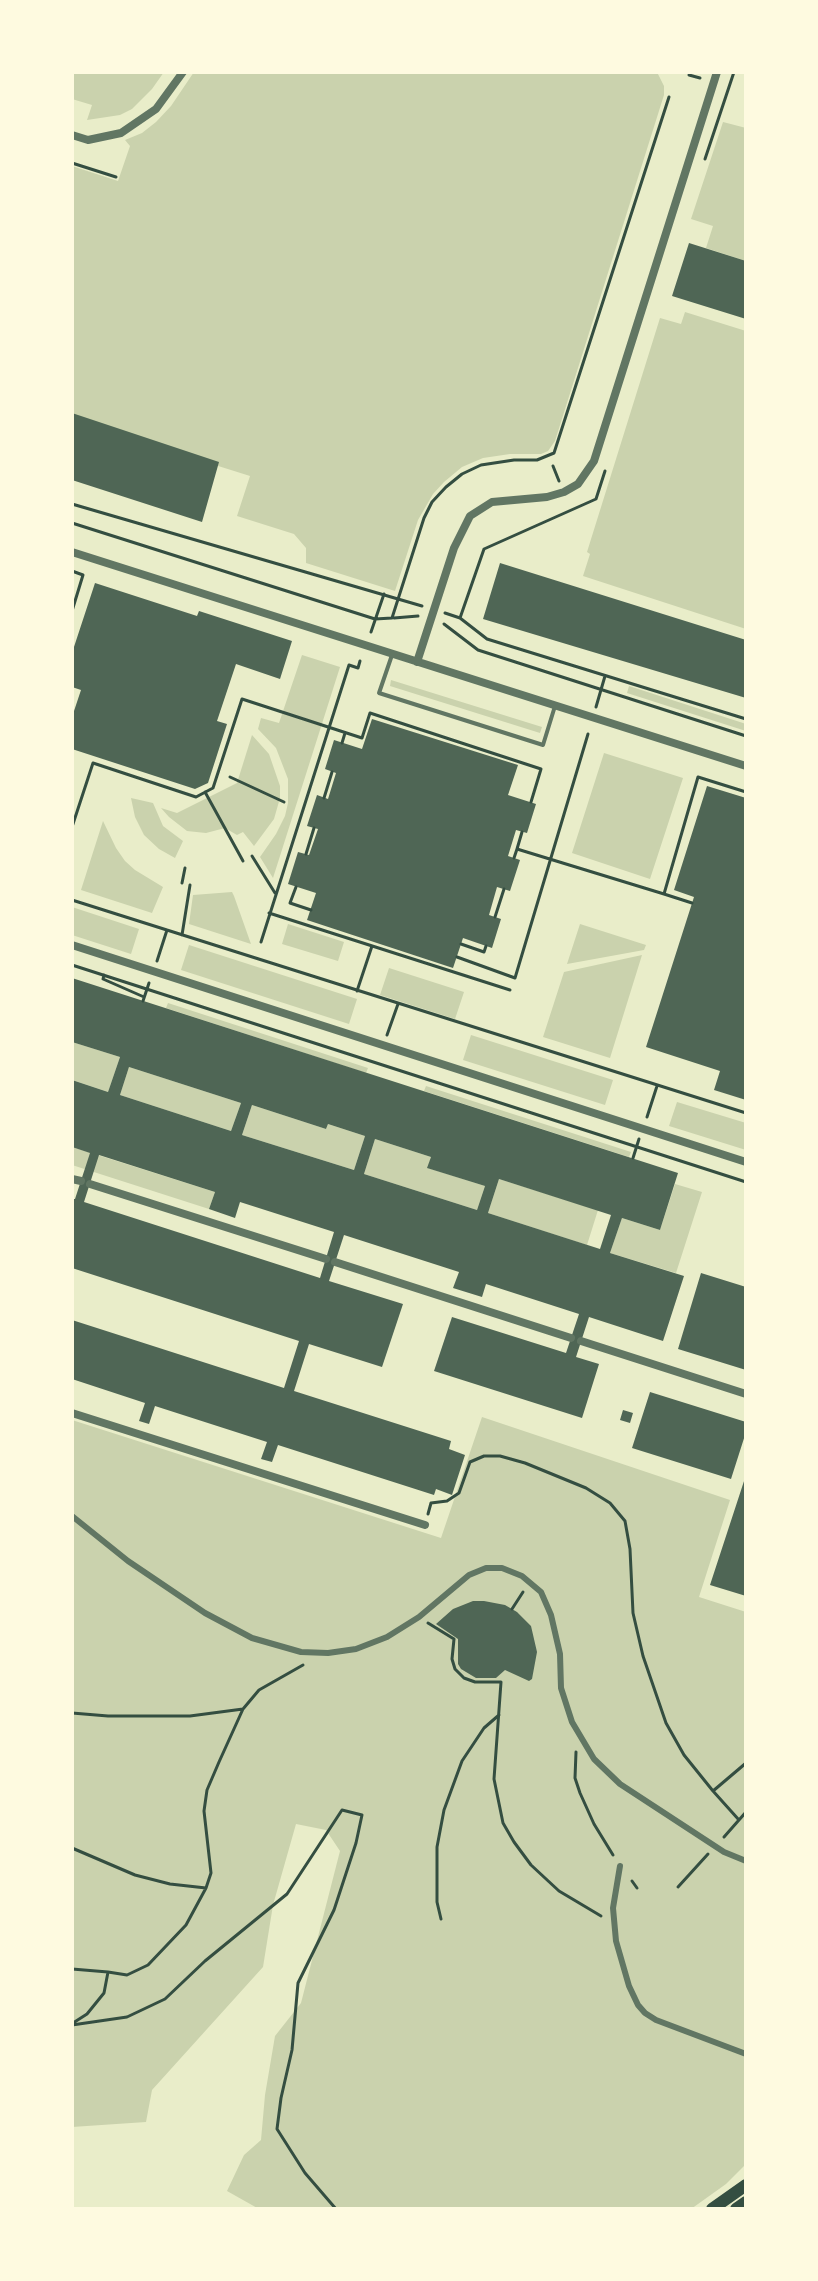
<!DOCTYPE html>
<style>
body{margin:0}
#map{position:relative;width:818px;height:2281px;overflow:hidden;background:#e9edc9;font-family:Montserrat,sans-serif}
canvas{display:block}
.frame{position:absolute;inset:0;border:74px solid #fefae0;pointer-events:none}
</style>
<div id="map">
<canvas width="818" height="2281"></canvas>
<div class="frame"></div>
</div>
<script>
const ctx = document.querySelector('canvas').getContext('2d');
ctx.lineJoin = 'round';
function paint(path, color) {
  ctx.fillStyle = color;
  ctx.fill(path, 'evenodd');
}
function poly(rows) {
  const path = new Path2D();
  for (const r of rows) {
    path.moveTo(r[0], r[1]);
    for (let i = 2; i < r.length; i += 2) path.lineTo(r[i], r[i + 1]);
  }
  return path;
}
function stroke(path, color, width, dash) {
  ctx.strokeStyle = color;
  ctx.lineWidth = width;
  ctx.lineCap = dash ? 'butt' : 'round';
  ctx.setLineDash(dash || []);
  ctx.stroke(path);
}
paint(poly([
 [72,72,164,72,152,89,132,109,120,115,87,120,92,105,72,99],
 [194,72,657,72,664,86,664,95,555,441,548,451,541,454,510,454,483,458,462,467,444,482,433,494,418,520,395,591,306,563,306,548,294,534,237,516,250,476,72,420,72,166,118,181,130,146,125,140,142,133,156,122,171,106],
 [723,122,746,128,746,261,706,248,713,226,691,219],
 [685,312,746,331,746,629,583,576,590,554,587,552,660,318,681,324],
 [302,655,340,667,273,878,260,857,276,834,285,816,288,803,288,779,276,748,258,729,261,718,279,723],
 [391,680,542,727,540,733,390,686],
 [629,686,746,724,746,731,627,693],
 [252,735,269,754,280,786,280,798,274,819,254,846,243,832,237,835,225,828,206,833,187,831,169,817,161,808,177,813,237,783],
 [604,753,683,778,650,879,572,853],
 [131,798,153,803,163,826,183,841,175,858,159,849,144,835,135,817],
 [103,821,116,848,125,861,135,870,163,887,152,913,81,890],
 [232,892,234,896,251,944,189,924,193,895],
 [72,907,139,929,131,954,72,935],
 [288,924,344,942,338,961,282,944],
 [580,924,646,945,644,950,567,964],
 [189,945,357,999,349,1024,181,970],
 [642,955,610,1058,543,1037,564,972],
 [389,968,464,992,455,1019,380,995],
 [168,1003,368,1068,366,1073,166,1008],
 [471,1035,613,1080,605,1105,463,1060],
 [72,1042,120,1057,108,1092,72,1080],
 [129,1067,241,1103,231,1131,120,1095],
 [426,1086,631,1152,629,1157,424,1091],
 [677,1102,746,1123,746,1150,669,1126],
 [252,1105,326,1129,328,1124,365,1136,354,1170,242,1135],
 [375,1139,431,1157,428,1168,485,1186,477,1210,364,1174],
 [72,1147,215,1192,209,1209,72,1165],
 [499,1179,598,1210,587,1245,488,1213],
 [675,1184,702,1192,676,1273,610,1253,622,1218,660,1230],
 [482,1417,730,1500,699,1597,746,1612,746,2164,726,2184,691,2209,259,2209,227,2191,244,2155,261,2140,265,2095,275,2036,301,2003,340,1851,326,1830,296,1824,273,1905,263,1967,152,2090,146,2122,72,2127,72,1420,441,1538]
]), '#cad2ad');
paint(poly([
 [689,243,746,261,746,319,672,296],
 [72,413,219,462,202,522,72,480],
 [500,563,746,640,746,698,483,619],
 [95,583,197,616,199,611,292,641,280,679,236,664,217,721,227,724,208,783,195,789,72,749,72,717,81,690,72,687,72,653],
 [372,719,518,765,508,795,536,804,527,833,516,830,508,856,520,860,510,891,497,887,489,915,501,919,492,948,463,938,453,968,307,920,316,893,288,884,298,852,309,855,318,829,307,826,317,795,328,799,336,773,325,769,334,740,362,749],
 [707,786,746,798,746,1100,714,1090,720,1071,646,1047,694,897,674,890],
 [72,978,678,1173,660,1230,622,1218,610,1253,684,1276,663,1341,589,1317,576,1357,599,1364,582,1418,434,1371,452,1317,566,1353,579,1314,486,1284,482,1297,453,1288,459,1272,344,1235,329,1281,403,1304,382,1367,309,1344,294,1391,451,1441,449,1449,465,1455,452,1495,436,1489,434,1495,278,1445,272,1462,261,1459,267,1442,155,1406,149,1424,139,1421,145,1403,72,1379,72,1320,284,1388,299,1341,72,1268,72,1199,75,1199,90,1153,72,1147,72,1080,108,1092,120,1057,72,1042],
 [129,1067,241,1103,231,1131,120,1095],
 [252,1105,326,1129,328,1124,365,1136,354,1170,242,1135],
 [375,1139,431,1157,427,1168,485,1186,477,1210,364,1174],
 [99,1155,215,1192,209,1209,235,1218,240,1202,334,1232,320,1278,84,1202],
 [499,1179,611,1215,600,1249,488,1213],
 [701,1273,746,1287,746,1370,678,1349],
 [650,1392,746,1422,746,1432,731,1479,632,1448],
 [623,1410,633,1413,630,1423,620,1420],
 [745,1478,746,1478,746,1596,710,1585],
 [473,1601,484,1601,505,1605,517,1612,531,1626,537,1652,532,1679,529,1681,505,1670,496,1678,476,1678,461,1669,458,1664,458,1639,436,1624,453,1609]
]), '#4f6655');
stroke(poly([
 [689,75,700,78],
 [705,159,734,72],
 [72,163,116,177],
 [553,466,559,481],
 [605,471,596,499,484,549,460,618,487,639,746,719],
 [72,504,422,606],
 [72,523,375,619,392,618,424,518,432,502,446,487,462,474,481,465,514,460,537,460,554,453,669,97],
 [72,571,83,575,72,611],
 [445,613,460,618],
 [394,618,418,616],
 [444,624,478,650,746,736],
 [371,632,384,594],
 [596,707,605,676],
 [342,743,345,733],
 [230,777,284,802],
 [205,792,243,861],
 [324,798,332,772],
 [72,827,93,763,196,797,213,788,242,699,362,738,370,713,541,769,531,802],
 [517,849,522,832],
 [306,854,314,828],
 [252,856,275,893],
 [514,858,517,849,664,894],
 [182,883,185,868],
 [296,887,290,903,311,910],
 [72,900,746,1113],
 [692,903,664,894,698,777,746,792],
 [269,913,510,990],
 [495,917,504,889],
 [182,935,190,885],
 [261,942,349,665,358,668,360,661],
 [461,944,484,952,486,946],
 [457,957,515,978,588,734],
 [157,961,167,930],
 [72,965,746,1182],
 [104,975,103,979,144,997],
 [357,991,372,946],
 [143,1001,149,983],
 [387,1035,398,1004],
 [647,1117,657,1086],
 [633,1158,639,1139],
 [428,1514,431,1503,447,1501,459,1493,470,1462,484,1456,500,1456,525,1463,586,1488,610,1503,625,1521,630,1549,633,1613,643,1656,666,1723,684,1755,713,1791,746,1763],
 [512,1609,523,1592],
 [428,1623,454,1639,452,1659,455,1669,464,1678,475,1682,501,1682,494,1779,503,1823,514,1842,531,1865,559,1891,601,1916],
 [72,1713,108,1716,190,1716,243,1709],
 [576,1752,575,1778,580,1793,594,1824,613,1855],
 [713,1791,739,1820],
 [724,1837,746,1812],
 [72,1848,135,1875,170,1884,206,1888,211,1873,204,1811,207,1790,219,1762,243,1709,259,1690,303,1665],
 [632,1881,637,1888],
 [678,1887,708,1854],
 [441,1919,437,1902,437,1847,444,1810,462,1761,484,1728,499,1715],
 [72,1969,108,1972],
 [73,2023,87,2014,104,1993,108,1972,127,1975,148,1965,186,1925,206,1888],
 [72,2025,127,2017,165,1999,205,1961,287,1894,342,1810,362,1815,356,1843,334,1910,298,1983,292,2050,281,2098,277,2129,305,2173,336,2209]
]), '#344e41', 3);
stroke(poly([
 [392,655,379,693,543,745,555,706]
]), '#617663', 4);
stroke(poly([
 [72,1516,128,1561,205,1613,252,1638,301,1652,328,1653,356,1649,387,1637,419,1617,469,1575,486,1568,502,1568,522,1576,541,1592,551,1615,560,1654,561,1688,572,1722,594,1759,620,1784,724,1852,746,1861],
 [620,1866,613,1908,616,1941,629,1986,638,2005,645,2013,656,2020,746,2054]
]), '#617663', 6);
stroke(poly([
 [72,135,88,140,121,133,156,109,183,72],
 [72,552,746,766],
 [417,662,454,548,470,516,492,502,547,497,564,492,578,484,594,461,717,72],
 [72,945,746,1162],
 [72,1179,81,1181],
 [90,1184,326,1259],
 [335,1262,571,1338],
 [581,1341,746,1394],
 [72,1413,425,1525]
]), '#617663', 8);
stroke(poly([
 [712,2209,746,2185],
 [736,2209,746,2202]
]), '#344e41', 12);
</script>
